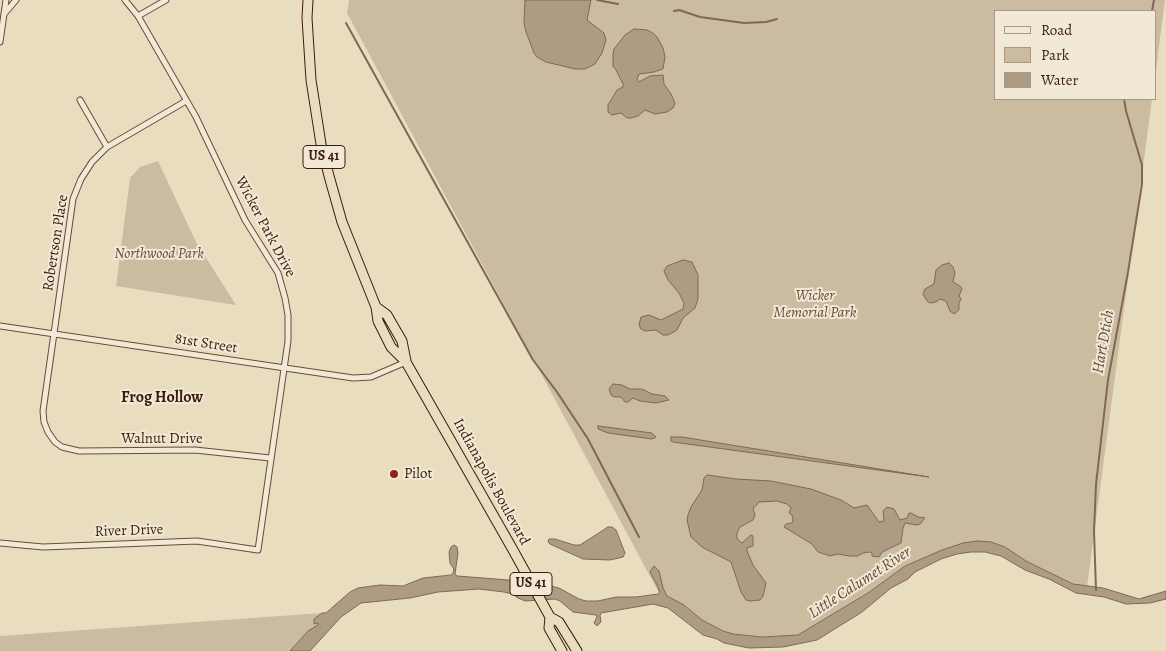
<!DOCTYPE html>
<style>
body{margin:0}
#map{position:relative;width:1166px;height:651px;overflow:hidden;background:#e9ddc0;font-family:Alegreya,serif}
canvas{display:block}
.legend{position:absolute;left:994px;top:10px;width:162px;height:90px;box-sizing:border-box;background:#f1e9d6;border:1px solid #a89785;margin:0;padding:6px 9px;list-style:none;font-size:15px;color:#3a1b0c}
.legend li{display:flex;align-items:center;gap:10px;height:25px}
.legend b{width:25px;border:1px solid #a89785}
</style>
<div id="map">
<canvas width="1166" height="651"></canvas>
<ul class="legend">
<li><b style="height:6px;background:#f1e9d6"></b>Road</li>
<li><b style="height:14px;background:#cbbca1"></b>Park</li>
<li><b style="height:14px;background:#ae9b83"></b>Water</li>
</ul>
</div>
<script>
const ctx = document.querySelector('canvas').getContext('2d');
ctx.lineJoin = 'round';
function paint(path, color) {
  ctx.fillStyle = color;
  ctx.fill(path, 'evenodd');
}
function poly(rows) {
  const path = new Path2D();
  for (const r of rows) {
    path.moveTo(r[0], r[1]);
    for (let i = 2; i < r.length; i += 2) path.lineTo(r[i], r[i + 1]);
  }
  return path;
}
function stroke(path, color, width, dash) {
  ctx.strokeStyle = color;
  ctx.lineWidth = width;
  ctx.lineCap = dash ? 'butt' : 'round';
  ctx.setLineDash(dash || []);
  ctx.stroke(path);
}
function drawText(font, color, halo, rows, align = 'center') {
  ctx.font = font + ' Alegreya,serif';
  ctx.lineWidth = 4;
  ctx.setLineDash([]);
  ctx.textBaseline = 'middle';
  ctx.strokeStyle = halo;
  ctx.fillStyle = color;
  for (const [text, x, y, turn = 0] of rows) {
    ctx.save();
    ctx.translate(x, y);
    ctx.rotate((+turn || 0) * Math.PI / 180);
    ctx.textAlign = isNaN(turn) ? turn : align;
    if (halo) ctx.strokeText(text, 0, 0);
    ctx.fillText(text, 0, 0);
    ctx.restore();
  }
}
paint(poly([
 [349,0,1165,0,1155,78,1155,11,995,11,995,99,1152,99,1087,587,1073,584,1026,561,1005,547,991,542,905,566,868,593,798,635,762,637,733,634,723,631,702,620,684,605,659,593,347,13],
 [158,161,196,242,236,305,116,286,130,178,140,167],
 [322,613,314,619,314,623,318,623,318,625,308,631,290,651,0,651,0,636]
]), '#cbbca1');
const water = poly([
 [525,0,591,0,587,20,604,33,606,40,602,53,595,64,585,69,575,69,546,62,537,57,534,53,526,32,524,23,525,0],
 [634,29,647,30,653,33,657,37,663,48,665,57,663,69,654,72,639,74,637,79,639,82,650,76,663,75,664,84,671,94,675,103,673,108,667,112,655,114,645,110,638,116,631,118,627,118,621,113,612,115,608,112,608,105,617,90,623,87,623,84,615,68,613,67,613,54,614,49,625,35,634,29],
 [683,260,692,262,698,275,698,299,695,308,683,318,677,330,668,335,663,335,656,330,645,331,641,329,639,325,641,317,649,315,661,320,683,309,684,303,679,293,668,280,664,271,667,266,683,260],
 [949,263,953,267,955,273,953,282,960,286,962,289,959,296,961,299,959,303,959,310,954,314,950,311,946,301,940,299,936,302,930,303,927,301,923,294,925,289,934,284,936,270,942,265,949,263],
 [613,384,622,385,630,389,642,389,652,394,665,396,669,400,656,403,640,401,633,398,628,402,625,402,621,397,614,397,611,395,609,389,613,384],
 [598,426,652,433,656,437,652,439,608,433,598,429,598,426],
 [671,437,682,437,929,477,673,442,671,441,671,437],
 [707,475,736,479,771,481,811,489,841,500,854,508,867,505,879,522,884,521,883,511,887,507,894,509,900,520,907,518,909,513,911,513,918,517,925,518,920,524,917,525,905,523,903,528,901,543,882,552,879,557,872,556,872,553,870,552,863,553,858,556,849,556,838,554,830,556,818,552,812,544,784,527,786,524,792,523,793,520,792,515,789,513,791,508,787,504,777,501,759,502,753,509,755,515,753,520,740,527,737,533,737,539,742,543,751,535,753,536,753,546,747,548,747,551,753,565,766,583,763,596,760,600,750,601,746,600,741,592,731,562,702,547,691,537,687,520,688,515,691,507,702,490,704,478,707,475],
 [608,527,612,527,616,530,625,553,623,557,610,560,583,559,550,544,548,542,549,539,555,539,574,545,580,545,608,527],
 [977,541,991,542,1005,547,1026,561,1073,584,1103,588,1139,599,1166,591,1166,599,1150,603,1126,604,1104,597,1076,593,1049,579,1025,570,1001,556,985,552,971,552,957,554,941,559,915,572,908,579,891,588,862,612,817,640,783,647,749,648,724,643,717,639,703,635,668,608,653,604,601,613,600,615,601,622,597,626,594,623,597,617,596,615,573,612,560,601,555,599,525,601,516,597,516,595,504,592,479,589,438,592,410,598,361,603,341,617,310,651,290,651,308,631,318,625,318,623,314,624,314,619,322,613,326,613,350,592,358,588,380,585,403,586,423,578,451,575,453,573,454,569,450,563,449,552,451,547,454,545,457,547,458,553,455,574,457,576,534,582,559,588,579,599,586,601,598,601,616,597,636,597,658,594,660,592,657,585,650,572,654,566,659,571,663,588,667,596,684,605,702,620,723,631,733,634,762,637,798,635,868,593,905,566,942,550,963,543,977,541]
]);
paint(water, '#ae9b83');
stroke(water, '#806853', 1);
stroke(poly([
 [597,0,618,4],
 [674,11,679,10,700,17,744,23,766,22,777,19],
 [1152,11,1154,0],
 [346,23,533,360,557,392,588,439,639,537],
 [1096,590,1094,531,1096,484,1108,380,1128,272,1142,184,1142,165,1126,111,1124,99]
]), '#806853', 2);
const minor = poly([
 [4,14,16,0],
 [138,16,166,0],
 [0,42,6,0],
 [80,100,107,147],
 [186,101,107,147,92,162,81,179,73,199,43,411,44,422,48,432,55,442,62,447,79,451,195,450,270,458],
 [0,326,353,378,371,377,406,362],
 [0,543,43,547,197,541,258,550,288,341,288,315,285,298,278,273,245,220,196,117,138,16,125,0]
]);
const trunk = poly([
 [308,0,307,18,311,80,321,144,329,176,342,222,376,307,378,321,391,347,406,362,513,550,550,617,549,628,562,651],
 [376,307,387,315,402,341,406,361],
 [550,617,559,622,577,651]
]);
stroke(minor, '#664c39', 7);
stroke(trunk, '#3a1b0c', 11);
stroke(minor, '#f1e9d6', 5);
stroke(trunk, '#e9ddc0', 9);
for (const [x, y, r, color] of [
 [394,474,5,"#8f2418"]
]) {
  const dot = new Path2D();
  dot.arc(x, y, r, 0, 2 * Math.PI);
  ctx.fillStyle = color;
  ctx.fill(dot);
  stroke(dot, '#f1e9d6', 2);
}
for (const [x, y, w] of [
 [324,157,42],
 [531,584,42]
]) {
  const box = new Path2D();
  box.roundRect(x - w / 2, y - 11.5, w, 23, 4);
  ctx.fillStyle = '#f1e9d6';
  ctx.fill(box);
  stroke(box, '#3a1b0c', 1);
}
drawText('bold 14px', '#3a1b0c', null, [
 ["US 41",324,157],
 ["US 41",531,584]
]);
drawText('15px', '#3a1b0c', '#f1e9d6', [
 ["Wicker Park Drive",265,227,62],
 ["Robertson Place",56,243,-81],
 ["81st Street",206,344,9],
 ["Walnut Drive",162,439],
 ["Indianapolis Boulevard",491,482,61],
 ["River Drive",129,531,-2]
]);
drawText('italic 15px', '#664b39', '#f1e9d6', [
 ["Northwood Park",159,254],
 ["Wicker",815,296],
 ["Memorial Park",815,313]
]);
drawText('15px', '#3a1b0c', '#f1e9d6', [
 ["Pilot",404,474]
], 'left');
drawText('italic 16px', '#634836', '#f1e9d6', [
 ["Hart Dtich",1104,342,-80],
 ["Little Calumet River",860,583,-33]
]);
drawText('bold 16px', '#3a1b0c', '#f1e9d6', [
 ["Frog Hollow",162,398]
]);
</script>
